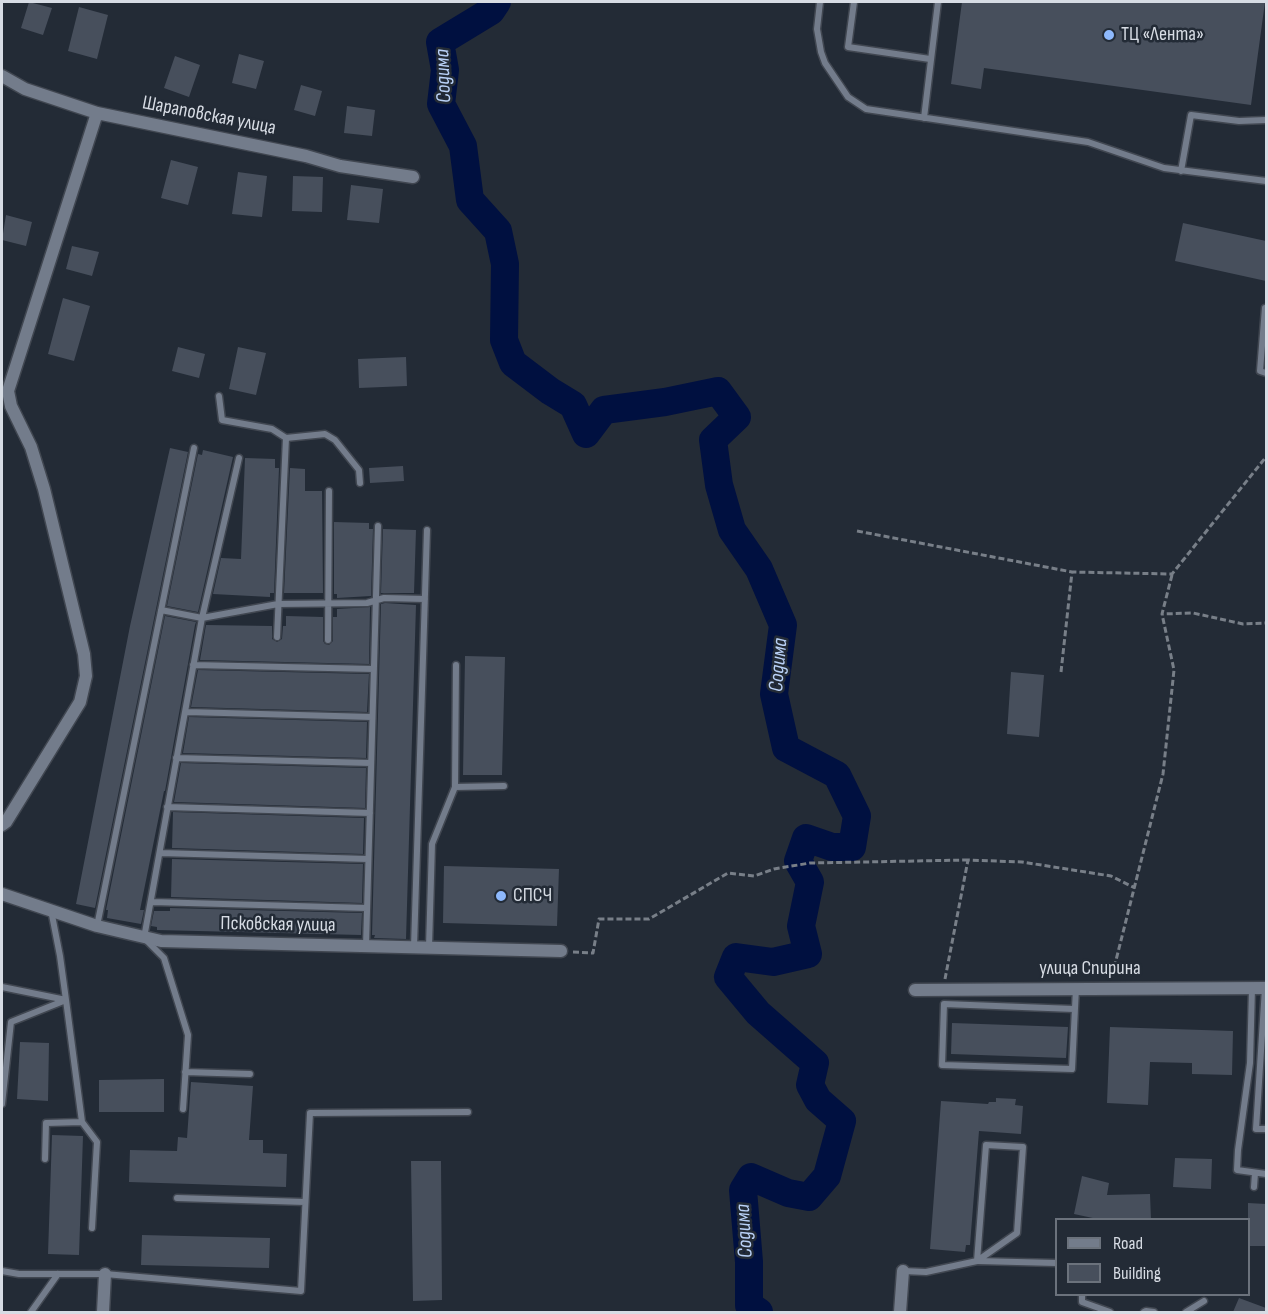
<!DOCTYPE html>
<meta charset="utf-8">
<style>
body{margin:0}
#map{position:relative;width:1268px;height:1314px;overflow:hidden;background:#232b36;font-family:"Sofia Sans Condensed",sans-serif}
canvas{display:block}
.frame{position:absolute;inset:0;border:3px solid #d7dce4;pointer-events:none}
.legend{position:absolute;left:1055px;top:1218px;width:195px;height:78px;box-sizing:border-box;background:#232b36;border:2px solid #6b727c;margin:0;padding:8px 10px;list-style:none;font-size:18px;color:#d7dce4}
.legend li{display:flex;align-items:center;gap:12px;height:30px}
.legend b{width:30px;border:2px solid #6b727c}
</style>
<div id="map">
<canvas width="1268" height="1314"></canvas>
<div class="frame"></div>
<ul class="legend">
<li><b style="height:8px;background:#737c8b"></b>Road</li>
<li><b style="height:16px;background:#474f5c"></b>Building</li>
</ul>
</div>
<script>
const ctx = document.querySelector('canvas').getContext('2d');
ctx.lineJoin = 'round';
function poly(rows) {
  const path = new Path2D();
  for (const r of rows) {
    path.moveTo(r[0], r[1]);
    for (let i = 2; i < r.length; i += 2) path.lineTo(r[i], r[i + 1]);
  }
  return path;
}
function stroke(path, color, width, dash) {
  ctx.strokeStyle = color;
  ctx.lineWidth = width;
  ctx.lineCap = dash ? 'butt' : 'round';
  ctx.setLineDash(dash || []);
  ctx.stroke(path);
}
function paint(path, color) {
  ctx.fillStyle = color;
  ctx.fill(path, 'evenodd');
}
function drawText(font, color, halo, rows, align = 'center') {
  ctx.font = font + ' "Sofia Sans Condensed",sans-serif';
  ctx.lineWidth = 5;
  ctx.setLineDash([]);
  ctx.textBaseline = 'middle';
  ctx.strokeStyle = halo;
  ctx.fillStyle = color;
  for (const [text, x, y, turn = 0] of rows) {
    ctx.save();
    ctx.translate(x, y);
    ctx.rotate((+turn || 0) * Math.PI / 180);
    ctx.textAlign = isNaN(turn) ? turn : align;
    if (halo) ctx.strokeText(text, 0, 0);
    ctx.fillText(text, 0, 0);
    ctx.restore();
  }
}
stroke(poly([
 [497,2,491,11,440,42,445,70,441,104,463,146,470,200,498,231,505,264,504,340,513,363,550,391,573,405,586,434,604,410,665,402,718,391,737,417,713,440,719,485,732,530,759,569,783,625,774,694,786,748,837,775,857,816,852,847,832,847,806,838,798,861,810,882,801,926,808,954,773,962,736,957,728,977,758,1013,815,1063,810,1085,818,1100,842,1121,827,1176,809,1197,788,1193,751,1177,743,1190,749,1262,749,1305,759,1312]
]), '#001040', 28);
paint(poly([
 [29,2,52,8,43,35,21,28],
 [962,2,1265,2,1251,105,984,68,981,89,951,84],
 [79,7,108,15,97,59,68,51],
 [239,54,264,61,256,89,232,83],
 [175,56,200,65,189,97,164,88],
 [301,85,322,91,315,116,294,110],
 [347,106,375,110,372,136,344,133],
 [171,160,198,167,188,205,161,198],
 [238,172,267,176,262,217,232,214],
 [293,176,323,177,322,212,292,211],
 [351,185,383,189,379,223,347,220],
 [6,215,32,222,26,246,2,240],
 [1183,223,1266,241,1266,281,1175,261],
 [72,246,99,252,92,276,66,269],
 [63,298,90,306,74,361,48,354],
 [178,347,205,354,199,378,172,371],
 [238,347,266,353,256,395,229,389],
 [406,357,407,386,359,388,358,359],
 [170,448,188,452,95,908,76,904,130,626],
 [203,450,233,457,198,612,167,606,198,454,202,455],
 [245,458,275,459,275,468,279,468,274,593,270,593,270,597,213,594,221,558,241,559],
 [403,466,404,481,370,483,369,468],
 [290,468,305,469,305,491,322,491,323,593,284,593],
 [334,522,369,523,369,529,373,529,371,596,337,598,337,594,334,594],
 [383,529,416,530,414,593,381,593],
 [385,603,416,605,406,939,374,938,375,935,372,935,381,604],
 [370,607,369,664,200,660,206,625,272,626,272,639,277,642,282,639,283,626,286,626,286,616,323,617,323,641,325,644,329,645,333,641,333,617,337,617,337,609],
 [165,616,196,622,195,625,165,791,164,791,140,910,144,910,141,924,107,918,108,910,106,910],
 [465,656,505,657,502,775,463,775],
 [198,670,369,674,367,712,191,707],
 [1011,672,1044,675,1039,737,1007,734],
 [189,717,367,722,366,758,183,753],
 [181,763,366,768,365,808,174,802],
 [173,812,364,818,363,854,172,848],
 [172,859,363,864,362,903,171,897],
 [444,866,559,869,557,926,443,923],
 [170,908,362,913,361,935,157,930,157,927,151,926,154,911,170,911],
 [952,1023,1068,1027,1066,1058,951,1054],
 [1110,1027,1233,1031,1232,1075,1192,1074,1192,1063,1150,1062,1148,1105,1107,1103],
 [20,1042,49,1043,48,1101,17,1099],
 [164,1079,164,1112,99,1112,99,1080],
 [191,1082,253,1086,249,1140,263,1140,263,1153,287,1154,286,1187,129,1182,130,1150,177,1151,178,1137,187,1138],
 [996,1098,1016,1099,1015,1105,1023,1106,1021,1134,979,1131,970,1245,966,1245,965,1252,930,1249,941,1101,988,1104,989,1102,996,1102],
 [52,1135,83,1136,79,1255,48,1254],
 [1175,1158,1212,1159,1211,1189,1173,1187],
 [411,1161,441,1161,442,1300,413,1301],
 [1082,1176,1109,1183,1107,1195,1150,1194,1151,1220,1102,1220,1074,1214],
 [1248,1203,1266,1204,1266,1246,1248,1246],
 [142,1235,270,1238,269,1268,141,1265],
 [1239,1298,1266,1308,1266,1312,1233,1312]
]), '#474f5c');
const lane = poly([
 [820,2,817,29,821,52,825,63,848,97,866,109,1088,142,1164,168,1266,181],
 [854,2,848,47,930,59],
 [924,118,938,2],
 [1181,171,1191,115,1239,121,1266,120],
 [1265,308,1260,371,1266,373],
 [219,396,222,420,272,429,286,438,325,434,335,440,359,470,360,483],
 [161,610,202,618,278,604,367,603,384,598,425,599],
 [277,637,286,438],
 [328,640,329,491],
 [193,665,374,669],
 [187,712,372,717],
 [176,758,371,763],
 [455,787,504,786],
 [167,807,370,813],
 [160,853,368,859],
 [152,902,367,908],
 [97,926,194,448],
 [366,946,378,526],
 [414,947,427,530],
 [429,947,432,844,455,787,456,665],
 [2,987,66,1000,60,956,51,910],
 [1252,988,1250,1063,1238,1150,1237,1170,1266,1174],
 [1265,988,1256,1129,1266,1129],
 [1074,1009,944,1004,942,1065,1072,1069,1076,988],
 [185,1072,250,1074],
 [2,1104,11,1022,66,1000,82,1122,97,1142,92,1228],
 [183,1109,188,1035,164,958,144,938,202,618,239,458],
 [45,1159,46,1123,82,1122],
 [1254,1187,1255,1173],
 [177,1198,305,1202],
 [978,1261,1056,1263],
 [2,1271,19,1274,105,1274,301,1291,310,1113,468,1112],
 [903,1271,926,1272,977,1261,986,1145,1023,1147,1017,1233,977,1261],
 [1082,1294,1082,1302,1110,1312],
 [31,1312,58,1274],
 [1144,1312,1146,1311,1154,1312],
 [1186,1312,1204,1301]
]);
const street = poly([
 [2,76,25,89,97,113,306,156,340,166,413,177],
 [2,825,6,822,80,702,86,676,84,654,44,489,31,447,11,406,8,391,97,113],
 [2,894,97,926,161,941,561,951],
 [915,990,1266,988],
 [103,1312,105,1274],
 [900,1312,903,1271]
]);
stroke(lane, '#414751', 9);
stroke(street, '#414751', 15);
stroke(poly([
 [857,531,1072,572],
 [1172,575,1162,614,1193,613,1243,624,1266,623],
 [1061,672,1072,572,1172,574,1266,457],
 [573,952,593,953,599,919,649,919,728,873,754,876,774,869,810,863,968,860],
 [1112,976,1163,774,1174,670,1162,614],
 [945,979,968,860,1022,862,1111,876,1135,888]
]), '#787f88', 3, [6, 3]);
stroke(lane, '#737c8b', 6);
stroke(street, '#737c8b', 12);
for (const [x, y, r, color] of [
 [1109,35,6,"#8eb9fd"],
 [501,896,6,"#8eb9fd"]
]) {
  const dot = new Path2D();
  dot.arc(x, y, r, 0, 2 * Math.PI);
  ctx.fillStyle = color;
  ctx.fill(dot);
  stroke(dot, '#232b36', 2);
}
drawText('20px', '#d7dce4', '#232b36', [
 ["ТЦ «Лента»",1121,35],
 ["СПСЧ",513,896]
], 'left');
drawText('20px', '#d7dce4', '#232b36', [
 ["Шараповская улица",209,116,11],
 ["Псковская улица",278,925,1],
 ["улица Спирина",1090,969]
]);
drawText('italic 21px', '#b9d1f7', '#232b36', [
 ["Содима",444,76,-92],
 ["Содима",779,665,-85],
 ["Содима",745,1231,-93]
]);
</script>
